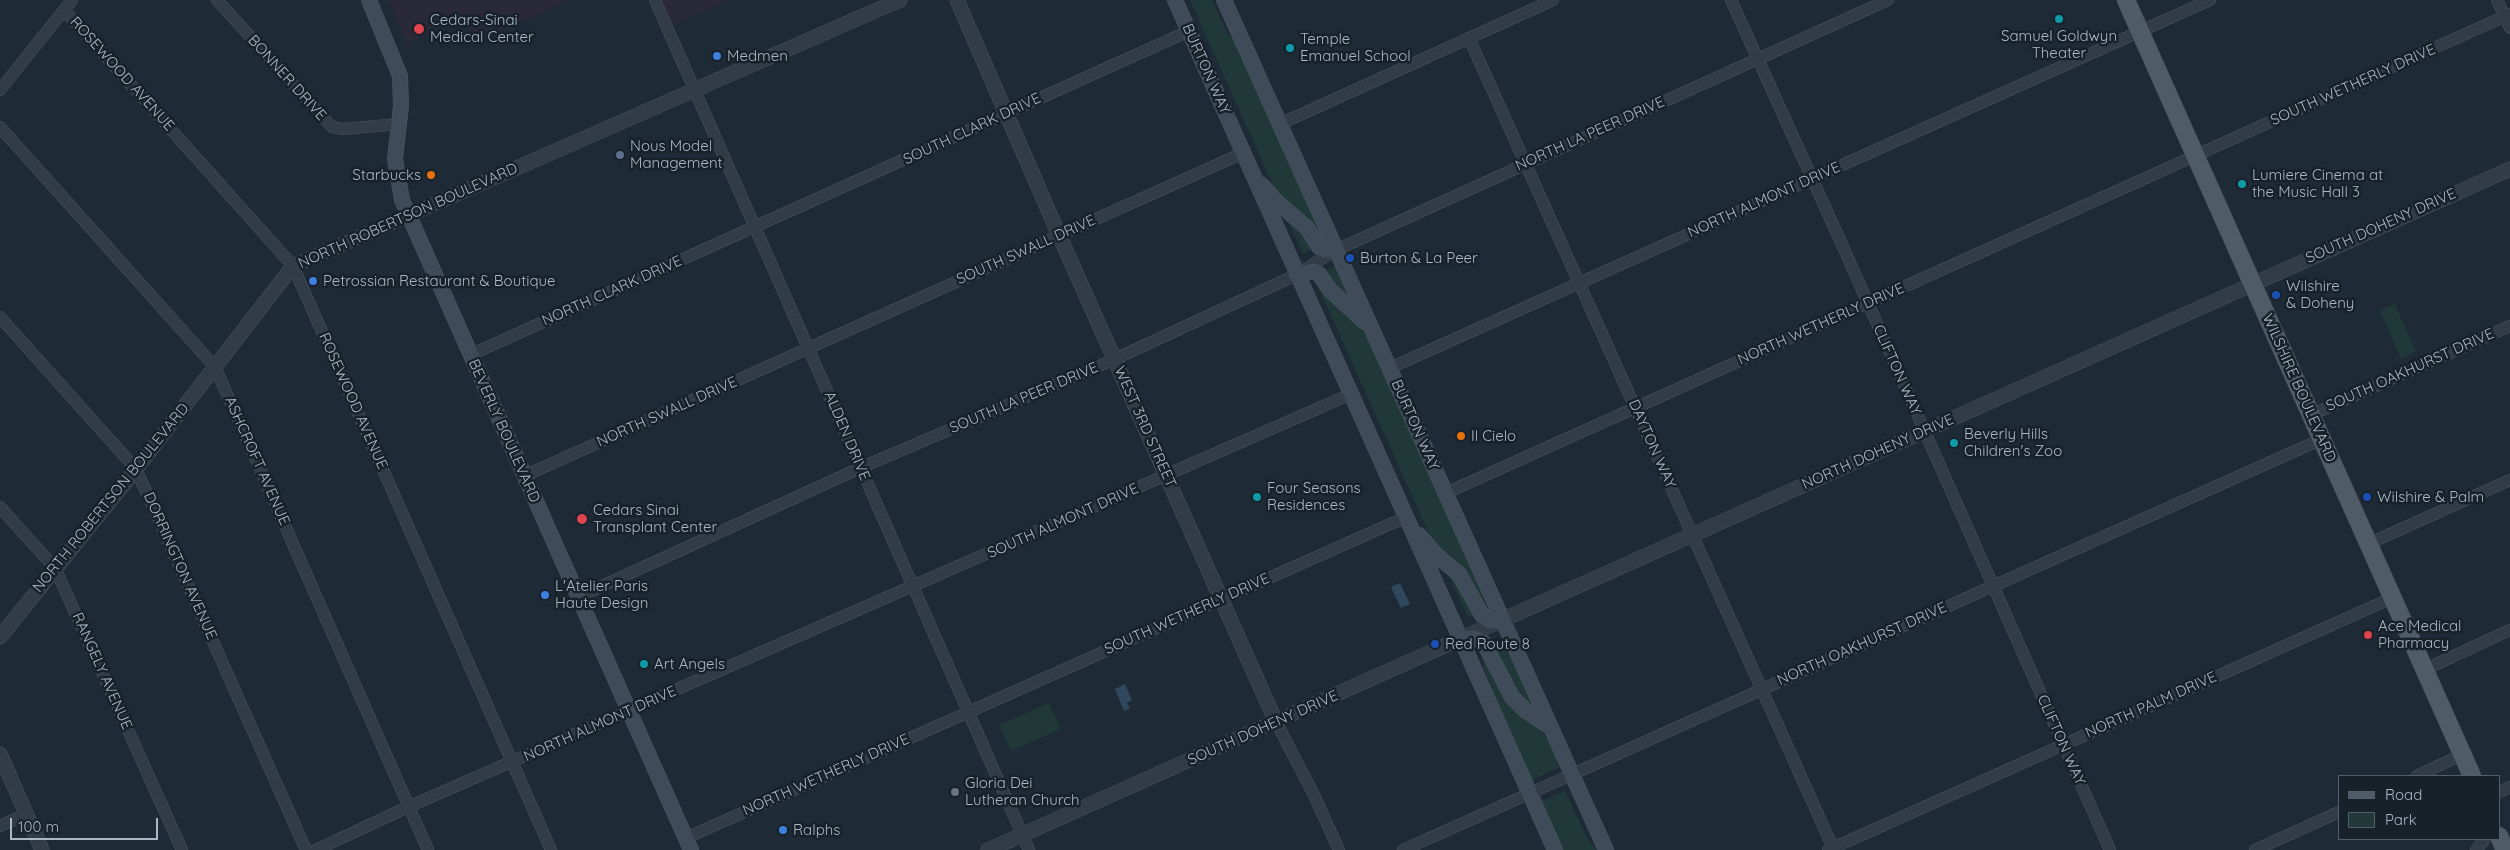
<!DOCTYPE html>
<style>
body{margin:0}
#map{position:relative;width:2510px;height:850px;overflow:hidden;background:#1e2a35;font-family:Quicksand,sans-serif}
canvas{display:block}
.legend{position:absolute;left:2338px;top:775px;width:162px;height:65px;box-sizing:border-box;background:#17212a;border:1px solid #525d68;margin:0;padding:6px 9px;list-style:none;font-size:15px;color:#aab7c4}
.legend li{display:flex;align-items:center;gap:10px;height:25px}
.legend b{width:25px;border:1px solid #525d68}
.scale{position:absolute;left:10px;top:818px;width:148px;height:22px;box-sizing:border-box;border:2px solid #aab7c4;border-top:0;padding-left:6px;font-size:15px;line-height:18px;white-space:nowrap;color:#aab7c4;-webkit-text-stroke:4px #17212a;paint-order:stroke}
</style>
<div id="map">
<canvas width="2510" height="850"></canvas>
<ul class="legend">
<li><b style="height:6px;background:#4f5b67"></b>Road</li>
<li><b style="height:14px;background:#213838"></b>Park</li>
</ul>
<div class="scale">100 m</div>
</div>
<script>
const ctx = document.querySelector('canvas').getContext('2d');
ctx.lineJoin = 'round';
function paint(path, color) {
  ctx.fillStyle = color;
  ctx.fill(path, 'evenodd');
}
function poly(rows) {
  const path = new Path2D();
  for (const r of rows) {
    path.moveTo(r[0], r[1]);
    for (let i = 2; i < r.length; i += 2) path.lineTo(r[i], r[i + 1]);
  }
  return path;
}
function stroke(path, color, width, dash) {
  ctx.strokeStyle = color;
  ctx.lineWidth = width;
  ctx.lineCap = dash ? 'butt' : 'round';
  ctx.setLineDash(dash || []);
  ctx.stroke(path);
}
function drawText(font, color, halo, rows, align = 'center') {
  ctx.font = font + ' Quicksand,sans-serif';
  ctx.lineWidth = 5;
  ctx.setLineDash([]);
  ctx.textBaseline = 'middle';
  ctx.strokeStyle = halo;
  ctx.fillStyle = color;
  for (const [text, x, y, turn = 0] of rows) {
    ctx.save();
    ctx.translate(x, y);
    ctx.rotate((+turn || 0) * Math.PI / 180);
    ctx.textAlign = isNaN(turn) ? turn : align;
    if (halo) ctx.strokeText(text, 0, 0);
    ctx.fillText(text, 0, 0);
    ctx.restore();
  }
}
paint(poly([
 [389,0,570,0,475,42,464,15,407,44],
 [662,0,730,0,672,25]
]), '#292937');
paint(poly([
 [1190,0,1212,0,1226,31,1238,46,1326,242,1323,244,1276,192],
 [1291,218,1315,248,1303,254,1288,220],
 [1336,265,1354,304,1322,271],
 [1314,278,1366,331,1482,592,1484,607,1435,547],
 [2395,304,2416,352,2401,359,2380,310],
 [1453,572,1477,614,1468,617,1448,574],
 [1503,641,1533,706,1530,708,1516,696,1490,647],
 [1482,650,1547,739,1560,767,1530,781,1497,705,1483,666],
 [1049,703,1061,729,1011,751,999,725],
 [1565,791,1587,838,1597,850,1561,850,1539,802]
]), '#213838');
paint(poly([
 [1400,583,1410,604,1401,608,1391,587],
 [1125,684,1132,700,1127,703,1130,708,1124,711,1115,689]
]), '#30485e');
const minor = poly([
 [217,0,332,127,343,129,399,124],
 [655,0,1029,850],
 [1731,0,1840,240,2110,850],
 [2497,0,2510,28],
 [64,10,293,266,551,850],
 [1469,38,1834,850],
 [0,90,72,0],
 [1280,124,1553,0],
 [0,127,215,367,428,850],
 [0,317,136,469,306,850],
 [470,355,1189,31],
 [1390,368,2210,0],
 [2311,415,2510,326],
 [524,476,1243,153],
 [1446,493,2510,14],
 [0,507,55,568,182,850],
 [2368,544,2510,480],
 [578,597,860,468,1115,359,1296,275,1336,250,1888,0],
 [2426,669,2510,630],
 [1276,722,1313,793,1339,850],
 [2417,776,2463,754],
 [2499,792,2510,787],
 [0,826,26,814],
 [686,838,1406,517],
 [316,850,408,807,1351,394],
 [1403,850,2322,439],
 [1828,850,2392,598],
 [2255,850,2339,812],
 [2476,850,2485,839]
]);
const tertiary = poly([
 [957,0,1059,235,1276,722],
 [0,637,136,469,293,266,900,0],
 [0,754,42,850],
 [988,850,2510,169]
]);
const secondary = poly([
 [369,0,400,76,401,106,395,159,402,200,691,850],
 [1175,0,1555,850],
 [1224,0,1606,850],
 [1262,185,1277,202,1307,228,1319,247,1325,250,1336,250],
 [1296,275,1314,271,1319,274,1330,290,1365,322],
 [1419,535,1436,555,1459,574,1482,615,1490,621,1503,621],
 [1460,639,1474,638,1484,643,1512,697,1525,710,1549,726]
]);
const primary = poly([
 [2126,0,2472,776],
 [2499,836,2505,850]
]);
stroke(minor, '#4c5761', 12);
stroke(tertiary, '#4c5761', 15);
stroke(secondary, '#4c5761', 16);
stroke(primary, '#3a454f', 19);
stroke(minor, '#313c46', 11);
stroke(tertiary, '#313c46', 14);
stroke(secondary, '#3f4b59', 15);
stroke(primary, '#4f5b67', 18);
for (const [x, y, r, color] of [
 [2059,19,5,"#0f9aa8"],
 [419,29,6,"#e0444e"],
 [1290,48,5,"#0f9aa8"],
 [717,56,5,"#3f7fe0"],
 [620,155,5,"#5c6f8a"],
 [431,175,5,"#e8710a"],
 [2242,184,5,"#0f9aa8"],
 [1350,258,5,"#1a4fb4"],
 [313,281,5,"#3f7fe0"],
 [2276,295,5,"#1a4fb4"],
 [1461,436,5,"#e8710a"],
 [1954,443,5,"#0f9aa8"],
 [1257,497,5,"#0f9aa8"],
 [2367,497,5,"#1a4fb4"],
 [582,519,6,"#e0444e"],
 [545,595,5,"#3f7fe0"],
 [2368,635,5,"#e0444e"],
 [1435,644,5,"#1a4fb4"],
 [644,664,5,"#0f9aa8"],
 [955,792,5,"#6b7280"],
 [783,830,5,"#3f7fe0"]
]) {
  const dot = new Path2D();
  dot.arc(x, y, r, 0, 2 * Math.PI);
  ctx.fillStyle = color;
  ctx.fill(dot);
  stroke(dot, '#17212a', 2);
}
drawText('15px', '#aab7c4', '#17212a', [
 ["Cedars-Sinai",430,20],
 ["Medical Center",430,37],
 ["Samuel Goldwyn",2059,36,"center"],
 ["Theater",2059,53,"center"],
 ["Temple",1300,39],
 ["Emanuel School",1300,56],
 ["Medmen",727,56],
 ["Nous Model",630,146],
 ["Management",630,163],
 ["Starbucks",421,175,"right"],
 ["Lumiere Cinema at",2252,175],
 ["the Music Hall 3",2252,192],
 ["Burton & La Peer",1360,258],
 ["Petrossian Restaurant & Boutique",323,281],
 ["Wilshire",2286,286],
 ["& Doheny",2286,303],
 ["Beverly Hills",1964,434],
 ["Children's Zoo",1964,451],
 ["Il Cielo",1471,436],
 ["Four Seasons",1267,488],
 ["Residences",1267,505],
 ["Wilshire & Palm",2377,497],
 ["Cedars Sinai",593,510],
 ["Transplant Center",593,527],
 ["L'Atelier Paris",555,586],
 ["Haute Design",555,603],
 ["Ace Medical",2378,626],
 ["Pharmacy",2378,643],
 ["Red Route 8",1445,644],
 ["Art Angels",654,664],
 ["Gloria Dei",965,783],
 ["Lutheran Church",965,800],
 ["Ralphs",793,830]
], 'left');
drawText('15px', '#aab7c4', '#17212a', [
 ["BURTON WAY",1206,69,66],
 ["ROSEWOOD AVENUE",122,74,48],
 ["BONNER DRIVE",287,78,48],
 ["SOUTH WETHERLY DRIVE",2353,85,-24],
 ["SOUTH CLARK DRIVE",972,129,-25],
 ["NORTH LA PEER DRIVE",1590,134,-24],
 ["NORTH ALMONT DRIVE",1764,200,-24],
 ["NORTH ROBERTSON BOULEVARD",408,216,-24],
 ["SOUTH DOHENY DRIVE",2381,226,-24],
 ["SOUTH SWALL DRIVE",1026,250,-24],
 ["NORTH CLARK DRIVE",612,291,-24],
 ["NORTH WETHERLY DRIVE",1821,324,-24],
 ["CLIFTON WAY",1897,370,66],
 ["SOUTH OAKHURST DRIVE",2410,370,-24],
 ["WILSHIRE BOULEVARD",2299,388,66],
 ["SOUTH LA PEER DRIVE",1024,398,-23],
 ["ROSEWOOD AVENUE",353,401,66],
 ["NORTH SWALL DRIVE",667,412,-24],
 ["BURTON WAY",1415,425,66],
 ["WEST 3RD STREET",1145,427,66],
 ["BEVERLY BOULEVARD",504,431,66],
 ["ALDEN DRIVE",847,436,67],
 ["DAYTON WAY",1652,444,66],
 ["NORTH DOHENY DRIVE",1878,452,-24],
 ["ASHCROFT AVENUE",257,461,66],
 ["NORTH ROBERTSON BOULEVARD",111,498,-51],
 ["SOUTH ALMONT DRIVE",1063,521,-24],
 ["DORRINGTON AVENUE",180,566,66],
 ["SOUTH WETHERLY DRIVE",1187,614,-24],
 ["NORTH OAKHURST DRIVE",1862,644,-24],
 ["RANGELY AVENUE",102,671,66],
 ["NORTH PALM DRIVE",2151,705,-24],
 ["NORTH ALMONT DRIVE",600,724,-24],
 ["SOUTH DOHENY DRIVE",1263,728,-24],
 ["CLIFTON WAY",2061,740,66],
 ["NORTH WETHERLY DRIVE",826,775,-24]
]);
</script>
